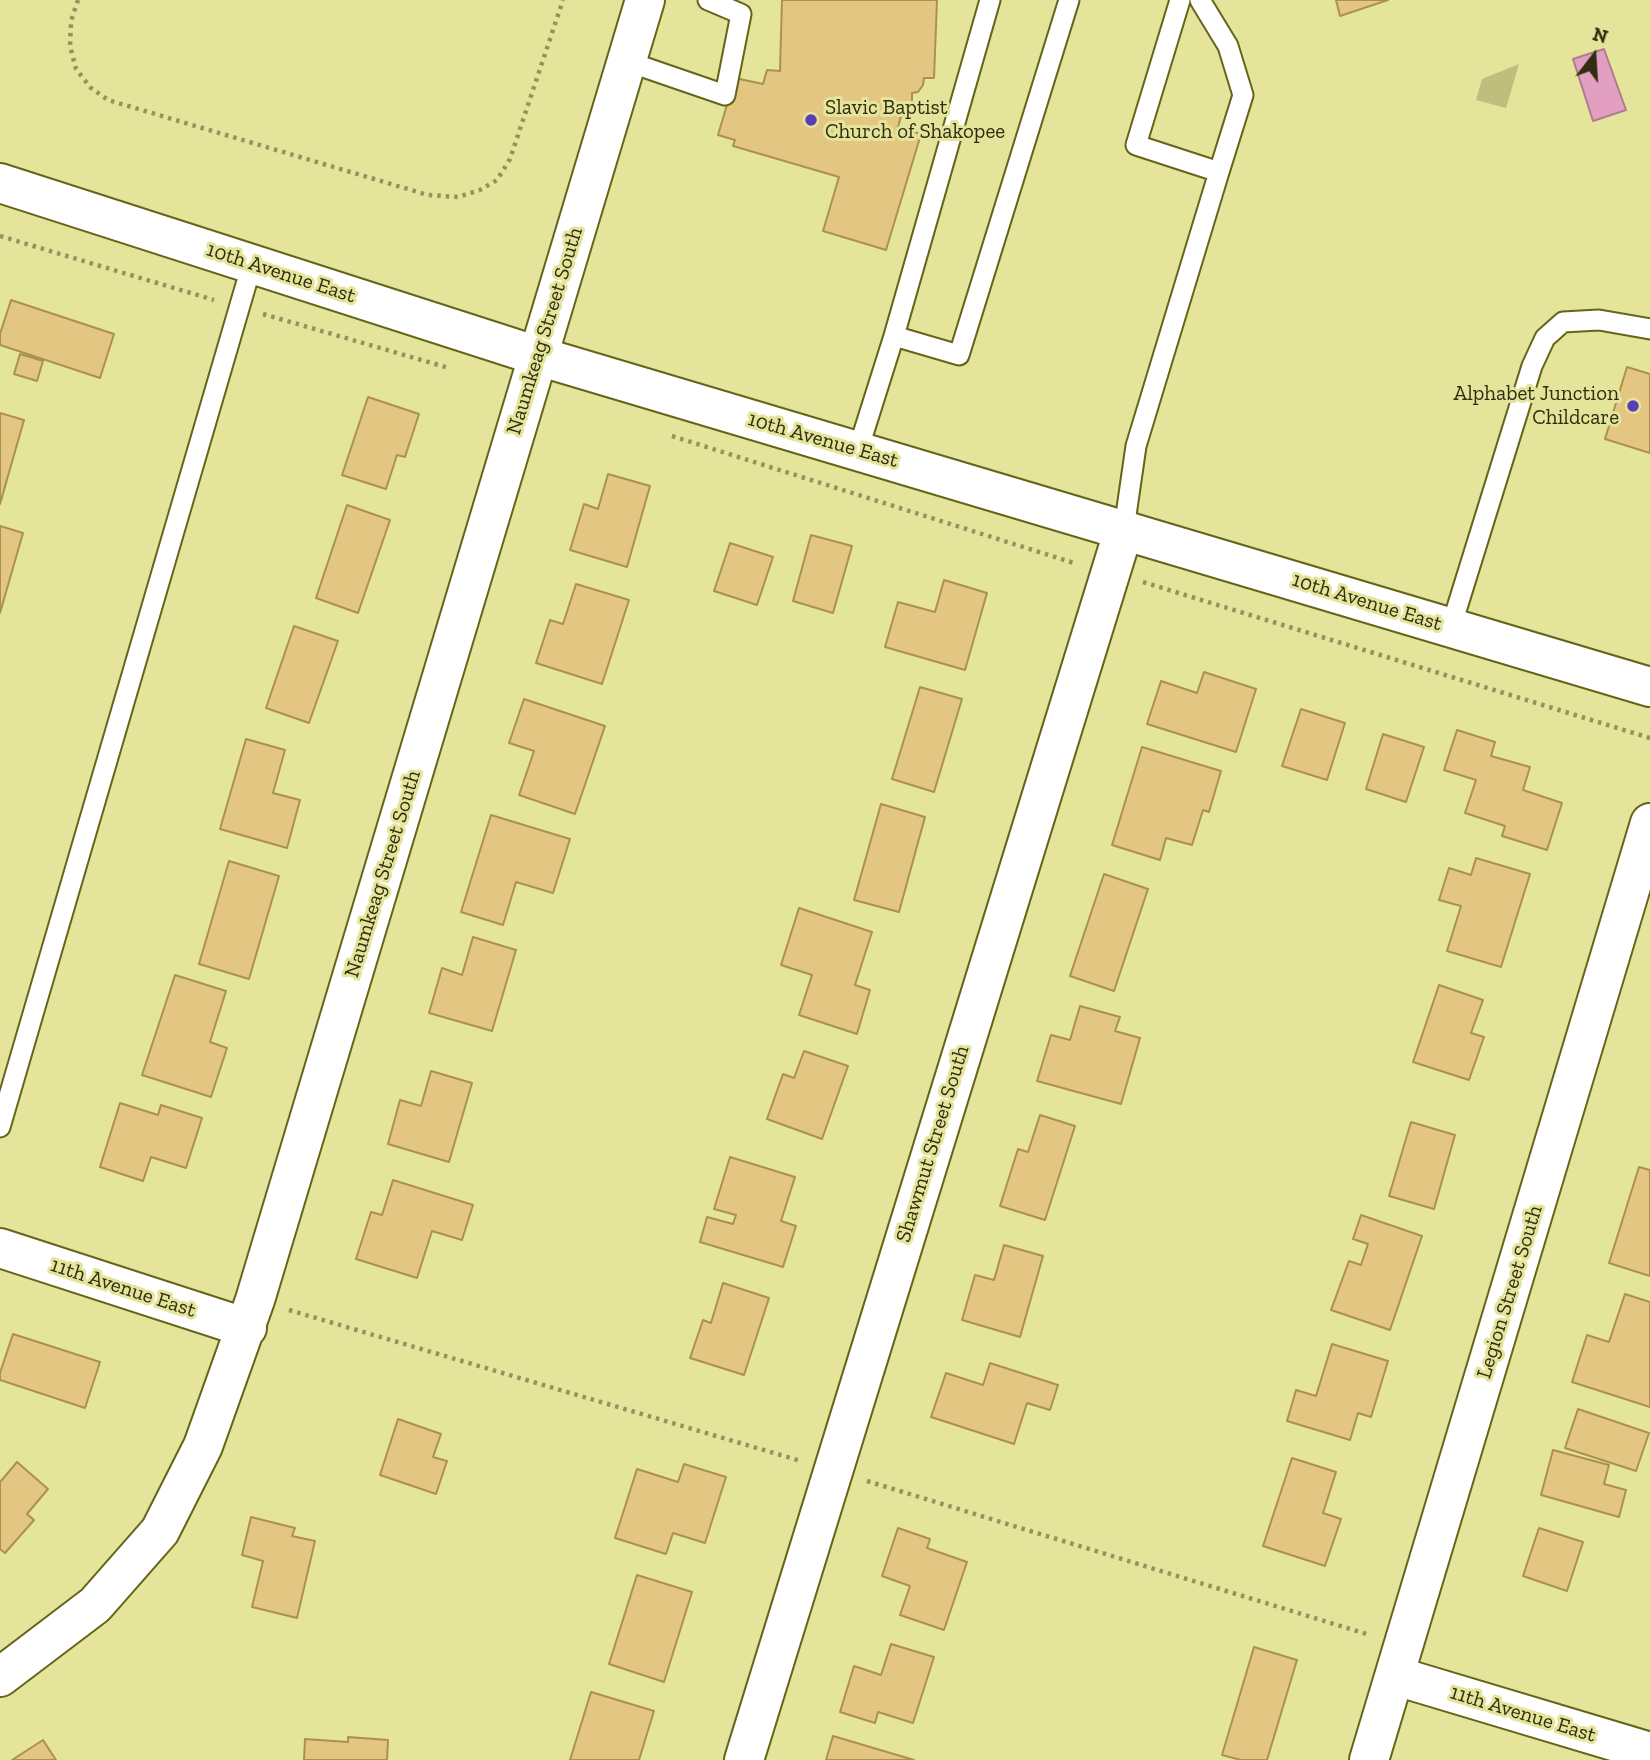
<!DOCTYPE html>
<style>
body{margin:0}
#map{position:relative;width:1650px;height:1760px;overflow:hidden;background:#e5e49b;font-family:"Zilla Slab",serif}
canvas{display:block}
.north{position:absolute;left:1559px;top:21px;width:70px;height:70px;-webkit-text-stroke:5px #e5e49b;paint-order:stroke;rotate:17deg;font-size:19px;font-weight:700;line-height:28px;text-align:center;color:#2f2e10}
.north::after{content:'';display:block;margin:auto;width:24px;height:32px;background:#2f2e10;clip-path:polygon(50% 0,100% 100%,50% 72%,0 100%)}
</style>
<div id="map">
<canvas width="1650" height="1760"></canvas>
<div class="north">N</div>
</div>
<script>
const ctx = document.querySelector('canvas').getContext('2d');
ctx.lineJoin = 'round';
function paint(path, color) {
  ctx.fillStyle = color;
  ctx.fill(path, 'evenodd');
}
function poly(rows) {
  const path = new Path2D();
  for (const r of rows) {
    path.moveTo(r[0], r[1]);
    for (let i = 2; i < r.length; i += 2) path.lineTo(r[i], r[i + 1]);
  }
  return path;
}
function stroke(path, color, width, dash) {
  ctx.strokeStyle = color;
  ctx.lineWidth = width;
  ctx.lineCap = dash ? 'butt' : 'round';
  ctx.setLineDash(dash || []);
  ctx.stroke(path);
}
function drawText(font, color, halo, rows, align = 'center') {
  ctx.font = font + ' "Zilla Slab",serif';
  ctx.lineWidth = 6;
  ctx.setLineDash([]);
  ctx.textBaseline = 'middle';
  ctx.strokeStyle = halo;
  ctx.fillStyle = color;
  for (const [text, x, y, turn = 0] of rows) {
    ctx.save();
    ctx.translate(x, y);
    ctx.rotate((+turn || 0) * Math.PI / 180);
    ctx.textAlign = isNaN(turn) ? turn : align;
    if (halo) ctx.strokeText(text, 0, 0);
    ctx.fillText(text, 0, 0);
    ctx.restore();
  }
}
paint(poly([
 [1519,64,1506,108,1476,100,1482,79]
]), '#bebe7d');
const water = poly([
 [1604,49,1626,110,1593,121,1573,59,1604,49]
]);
paint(water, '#e39fc1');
stroke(water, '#ad7d8c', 2);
const building = poly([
 [782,0,937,0,934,78,924,78,923,85,918,92,912,93,912,113,902,113,898,127,921,134,886,250,823,231,839,177,733,146,735,140,718,135,735,78,763,84,767,70,780,71,782,0],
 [1336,0,1388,0,1340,16,1336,0],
 [11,300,114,334,100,378,0,345,0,334,11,300],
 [20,354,43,361,37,381,14,374,20,354],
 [1627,367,1650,374,1650,453,1605,439,1627,367],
 [368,397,419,414,405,457,397,455,386,489,342,475,368,397],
 [0,413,24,420,0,504,0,413],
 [608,474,650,486,627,567,570,550,584,504,598,509,608,474],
 [347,505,390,520,358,613,316,598,347,505],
 [0,526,23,533,0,613,0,526],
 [811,535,852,546,833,613,793,601,811,535],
 [730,543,773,557,757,605,714,591,730,543],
 [944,580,987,593,965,670,885,647,898,602,935,612,944,580],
 [576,584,629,600,602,684,536,663,550,620,563,624,576,584],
 [294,626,338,641,309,723,266,708,294,626],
 [1204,672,1256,689,1236,752,1147,724,1161,681,1197,693,1204,672],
 [920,687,962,699,934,792,892,779,920,687],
 [524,699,605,726,575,814,519,795,534,751,509,743,524,699],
 [1301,709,1345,723,1327,780,1282,766,1301,709],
 [1457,730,1495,742,1491,756,1530,767,1523,790,1562,803,1547,850,1502,836,1505,826,1465,813,1476,780,1444,770,1457,730],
 [1383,734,1424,747,1406,802,1366,789,1383,734],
 [246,739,285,750,273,793,300,800,287,848,220,829,246,739],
 [1142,747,1221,771,1209,812,1203,810,1192,845,1166,838,1160,860,1112,845,1142,747],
 [881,804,925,817,899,912,854,900,881,804],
 [491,815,570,839,553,893,516,882,503,925,461,912,491,815],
 [1476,858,1530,874,1501,967,1447,951,1461,906,1439,900,1449,868,1471,875,1476,858],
 [229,861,279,876,249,979,199,964,229,861],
 [1104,874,1148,889,1114,991,1070,976,1104,874],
 [799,908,872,932,855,985,870,990,857,1034,799,1015,812,975,781,965,799,908],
 [473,937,516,950,492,1031,429,1013,442,968,462,975,473,937],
 [175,975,226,991,210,1042,227,1048,211,1097,142,1075,175,975],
 [1439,985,1483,1000,1471,1033,1484,1037,1469,1080,1413,1062,1439,985],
 [1080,1006,1120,1017,1115,1031,1140,1038,1121,1104,1037,1081,1051,1035,1070,1040,1080,1006],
 [804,1051,848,1066,822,1139,767,1119,783,1074,794,1078,804,1051],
 [431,1071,472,1083,449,1162,388,1144,400,1100,421,1106,431,1071],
 [120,1103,158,1115,161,1105,202,1118,186,1168,151,1157,143,1181,100,1167,120,1103],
 [1040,1115,1075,1126,1045,1220,1000,1206,1018,1149,1028,1152,1040,1115],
 [1411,1122,1455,1135,1434,1209,1389,1196,1411,1122],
 [730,1157,795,1177,781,1221,796,1226,783,1267,700,1242,707,1217,733,1224,736,1215,714,1209,730,1157],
 [1639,1167,1650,1170,1650,1276,1609,1263,1639,1167],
 [393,1180,473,1205,462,1240,432,1231,417,1278,356,1259,371,1212,382,1215,393,1180],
 [1361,1215,1422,1236,1390,1330,1331,1310,1349,1261,1361,1265,1368,1244,1353,1239,1361,1215],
 [1004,1245,1043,1256,1020,1337,962,1320,975,1275,994,1280,1004,1245],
 [723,1283,769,1298,744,1375,690,1358,703,1320,711,1323,723,1283],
 [1625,1294,1650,1302,1650,1407,1572,1382,1587,1335,1609,1342,1625,1294],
 [13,1334,100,1362,85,1408,0,1380,0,1373,13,1334],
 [1332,1344,1388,1361,1371,1417,1358,1413,1350,1440,1287,1421,1296,1390,1316,1396,1332,1344],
 [990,1363,1058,1385,1050,1410,1027,1403,1014,1444,931,1417,946,1373,983,1385,990,1363],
 [1578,1409,1649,1433,1636,1471,1565,1448,1578,1409],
 [398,1419,441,1434,433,1457,447,1461,436,1494,380,1475,398,1419],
 [1553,1450,1609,1465,1604,1484,1626,1490,1619,1517,1541,1495,1553,1450],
 [1292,1458,1336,1472,1323,1513,1341,1519,1325,1566,1263,1546,1292,1458],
 [17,1462,48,1489,27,1514,34,1520,5,1553,0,1549,0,1482,17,1462],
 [684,1464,726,1477,705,1543,673,1533,666,1554,615,1538,637,1469,678,1482,684,1464],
 [251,1517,295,1528,292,1536,315,1541,297,1618,252,1607,263,1561,242,1555,251,1517],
 [898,1528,930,1539,927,1548,967,1562,944,1630,900,1615,910,1586,882,1576,898,1528],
 [1539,1528,1583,1542,1567,1591,1523,1576,1539,1528],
 [637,1575,692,1592,664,1682,609,1664,637,1575],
 [891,1644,934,1657,913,1723,878,1712,875,1723,840,1712,854,1666,881,1675,891,1644],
 [1254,1647,1297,1660,1267,1760,1241,1760,1222,1755,1254,1647],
 [591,1692,654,1711,639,1760,570,1760,591,1692],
 [833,1736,914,1760,826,1760,833,1736],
 [348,1737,388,1740,387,1760,304,1760,305,1739,348,1742,348,1737],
 [43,1740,56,1760,12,1760,43,1740]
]);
paint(building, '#e2c682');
stroke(building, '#ac914d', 2);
const service = poly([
 [1200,0,1228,46,1243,95,1219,172],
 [626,61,725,95,741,14,708,0],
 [894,336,959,355,1069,0],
 [858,450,894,336,990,0],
 [1124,529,1136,446,1219,172,1136,145,1180,0],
 [1451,627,1532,366,1545,338,1563,322,1599,320,1650,329],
 [0,1127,252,264]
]);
const minor = poly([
 [0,1248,247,1328],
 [1396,1676,1650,1752],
 [0,1677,95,1605,160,1531,203,1446,255,1300,645,0],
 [744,1760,1124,529],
 [1369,1760,1650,823]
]);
const secondary = poly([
 [0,183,538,356,1650,687]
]);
stroke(service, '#666419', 23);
stroke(minor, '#666419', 42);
stroke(secondary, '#666419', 42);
stroke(poly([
 [78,0,71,21,70,46,76,69,91,88,108,100,428,195,458,197,480,190,497,180,510,159,563,0],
 [0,236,214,300],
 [263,314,449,368],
 [672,436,1077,564],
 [1143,582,1650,738],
 [289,1310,801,1461],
 [867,1481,1370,1635]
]), '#94935d', 4.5, [3.5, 5]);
stroke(service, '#fff', 19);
stroke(minor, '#fff', 38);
stroke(secondary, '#fff', 38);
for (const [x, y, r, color] of [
 [811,120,7,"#5a3eb6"],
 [1633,406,7,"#5a3eb6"]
]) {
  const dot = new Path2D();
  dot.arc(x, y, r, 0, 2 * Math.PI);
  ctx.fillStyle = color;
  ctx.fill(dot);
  stroke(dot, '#e5e49b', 2.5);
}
drawText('21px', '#2f2e10', '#e5e49b', [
 ["Slavic Baptist",825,108],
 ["Church of Shakopee",825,132],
 ["Alphabet Junction",1619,394,"right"],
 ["Childcare",1619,418,"right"]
], 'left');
drawText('21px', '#2f2e10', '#e5e49b', [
 ["10th Avenue East",281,273,18],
 ["Naumkeag Street South",545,331,-73],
 ["10th Avenue East",823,440,16],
 ["10th Avenue East",1367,602,17],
 ["Naumkeag Street South",383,874,-73],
 ["Shawmut Street South",933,1144,-73],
 ["11th Avenue East",123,1288,18],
 ["Legion Street South",1510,1292,-73],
 ["11th Avenue East",1523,1714,17]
]);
</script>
